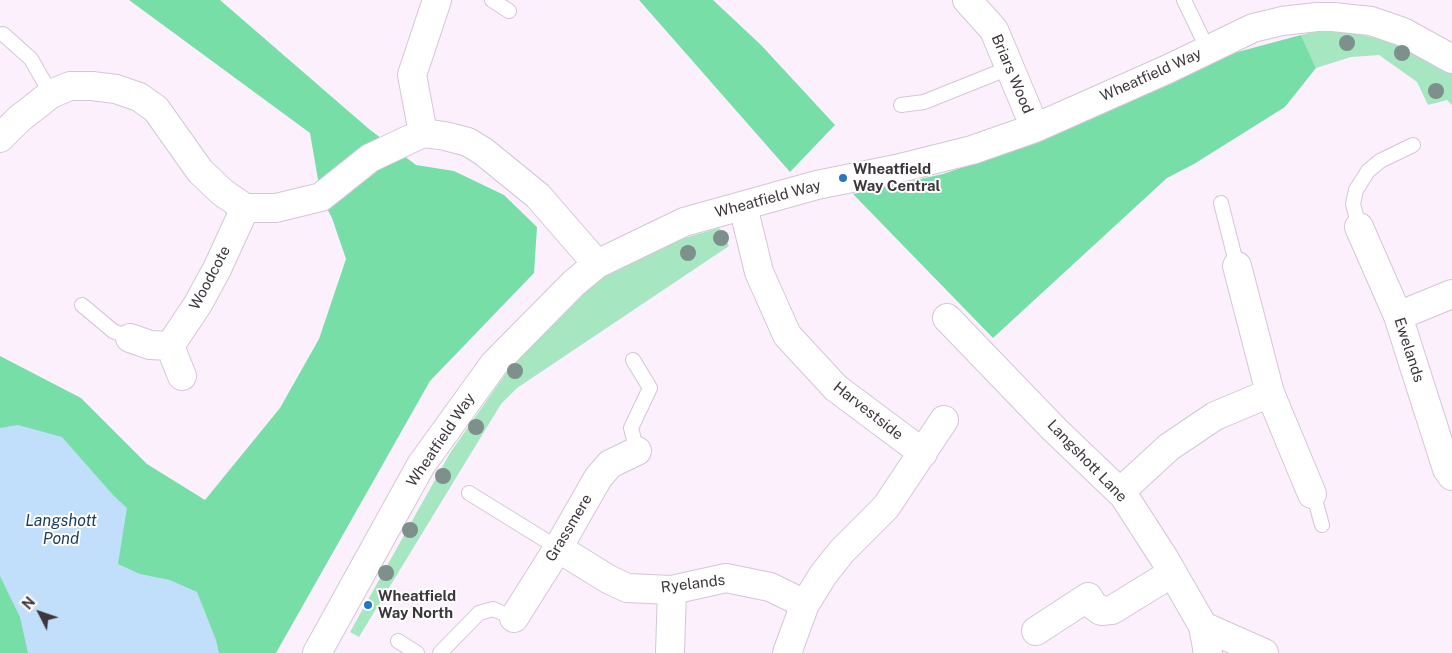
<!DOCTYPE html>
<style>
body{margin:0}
#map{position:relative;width:1452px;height:653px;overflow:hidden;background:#fcf0fd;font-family:"Public Sans",sans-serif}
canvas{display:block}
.north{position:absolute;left:15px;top:588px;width:50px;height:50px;-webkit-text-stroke:4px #fff;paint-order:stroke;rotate:311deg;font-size:14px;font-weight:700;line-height:20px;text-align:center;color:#3d373d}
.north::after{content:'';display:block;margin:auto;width:18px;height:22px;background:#3d373d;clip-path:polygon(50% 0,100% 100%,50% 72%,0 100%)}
</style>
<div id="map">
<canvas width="1452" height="653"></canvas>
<div class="north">N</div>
</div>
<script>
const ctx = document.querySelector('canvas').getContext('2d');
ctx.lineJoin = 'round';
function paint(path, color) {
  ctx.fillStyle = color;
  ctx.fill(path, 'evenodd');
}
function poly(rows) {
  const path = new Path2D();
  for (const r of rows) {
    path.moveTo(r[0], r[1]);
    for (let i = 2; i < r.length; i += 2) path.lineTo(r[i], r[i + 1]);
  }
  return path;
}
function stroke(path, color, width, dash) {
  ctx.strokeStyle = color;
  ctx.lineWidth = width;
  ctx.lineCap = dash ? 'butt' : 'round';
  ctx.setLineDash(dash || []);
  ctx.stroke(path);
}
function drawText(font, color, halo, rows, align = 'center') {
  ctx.font = font + ' "Public Sans",sans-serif';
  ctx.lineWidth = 4;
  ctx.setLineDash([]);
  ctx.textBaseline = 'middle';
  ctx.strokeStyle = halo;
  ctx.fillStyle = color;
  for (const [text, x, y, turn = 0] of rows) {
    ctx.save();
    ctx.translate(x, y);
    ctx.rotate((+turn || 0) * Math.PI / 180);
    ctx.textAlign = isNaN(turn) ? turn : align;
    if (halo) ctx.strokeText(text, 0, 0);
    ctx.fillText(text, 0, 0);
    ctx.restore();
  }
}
paint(poly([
 [1326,29,1352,32,1409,47,1452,71,1452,105,1447,100,1428,105,1417,82,1379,55,1351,57,1316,68,1301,35],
 [719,228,729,246,517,388,501,404,359,637,350,632,450,453,530,339,602,275,671,242]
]), '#a6e7c2');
paint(poly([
 [129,0,220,0,369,129,416,165,454,171,504,195,537,227,534,273,430,381,276,653,0,653,0,356,81,398,147,464,205,500,280,408,319,339,346,259,332,218,321,197,310,133],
 [639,0,713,0,761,45,835,125,790,172],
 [1301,35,1316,68,1285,107,1194,164,1167,178,993,338,853,194,943,174,1026,146,1121,100,1230,54]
]), '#77dea8');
paint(poly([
 [18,425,62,437,114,496,127,508,118,564,140,574,170,580,197,592,216,640,219,653,28,653,20,617,0,576,0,428]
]), '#c1dffb');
const service = poly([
 [492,0,509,11],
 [1184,0,1208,50],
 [3,34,31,59,51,94],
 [901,105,924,102,1009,68],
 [1221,203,1237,266],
 [1359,227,1353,204,1356,190,1368,171,1380,161,1413,145],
 [82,305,113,331,130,338],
 [633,360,650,388,631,428,637,451],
 [469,493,558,548],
 [1312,494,1317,507,1322,525],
 [398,641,417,653],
 [440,653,479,613,493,609,514,618]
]);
const minor = poly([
 [967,0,994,30,1035,128],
 [423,133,412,75,437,0],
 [0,138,19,119,51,94,70,86,92,86,116,89,139,97,156,109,200,171,222,192,245,208,276,208,321,197,370,158,423,133,445,136,468,142,484,152,538,196,597,264],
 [743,206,759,272,787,335,836,388,923,453],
 [1359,227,1398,316,1447,469,1452,476],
 [1237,266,1270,393,1312,494],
 [1398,316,1452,294],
 [947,318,1054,429,1124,496,1164,558,1203,626,1208,653],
 [130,338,150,345,170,346,182,376],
 [170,346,198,304,217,269,245,208],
 [1120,492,1169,447,1215,416,1270,393],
 [558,548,608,579,627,588,672,590,726,578,770,587,805,604],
 [514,618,558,548,598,478,610,464,637,451],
 [1203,626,1264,653],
 [1036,631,1088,597,1093,605,1101,611,1112,610,1172,573],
 [317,653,421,465,494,364,574,283,597,264,684,222,817,185,896,169,972,150,1035,128,1168,69,1253,28,1282,21,1317,17,1333,17,1371,21,1403,32,1452,59],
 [670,653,672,590],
 [787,653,805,604,823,575,842,551,886,507,944,420]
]);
stroke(service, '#d4c6d6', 16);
stroke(minor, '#d4c6d6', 30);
stroke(service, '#fff', 14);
stroke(minor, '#fff', 28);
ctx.fillStyle = '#7e908b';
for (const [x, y] of [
 [1347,43],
 [1402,53],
 [1436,91],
 [721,238],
 [688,253],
 [515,371],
 [476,427],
 [443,476],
 [410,530],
 [386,573]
]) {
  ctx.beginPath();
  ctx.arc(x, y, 8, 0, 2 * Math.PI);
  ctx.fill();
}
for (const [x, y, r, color] of [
 [843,178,5,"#2377c5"],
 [368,605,5,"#2377c5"]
]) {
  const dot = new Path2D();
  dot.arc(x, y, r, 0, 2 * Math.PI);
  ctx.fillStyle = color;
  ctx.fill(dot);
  stroke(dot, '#fff', 2);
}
drawText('15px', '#3d373d', '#fff', [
 ["Briars Wood",1012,74,67],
 ["Wheatfield Way",1151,75,-24],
 ["Wheatfield Way",768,199,-15],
 ["Woodcote",210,278,-62],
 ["Ewelands",1409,350,72],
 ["Harvestside",868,411,38],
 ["Wheatfield Way",441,440,-56],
 ["Langshott Lane",1087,461,46],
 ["Grassmere",569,528,-59],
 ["Ryelands",693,584,-7]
]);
drawText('bold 15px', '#3d373d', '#fff', [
 ["Wheatfield",853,169],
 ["Way Central",853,186],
 ["Wheatfield",378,596],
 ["Way North",378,613]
], 'left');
drawText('italic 16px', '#1b3c58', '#fff', [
 ["Langshott",61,521],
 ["Pond",61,539]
]);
</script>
